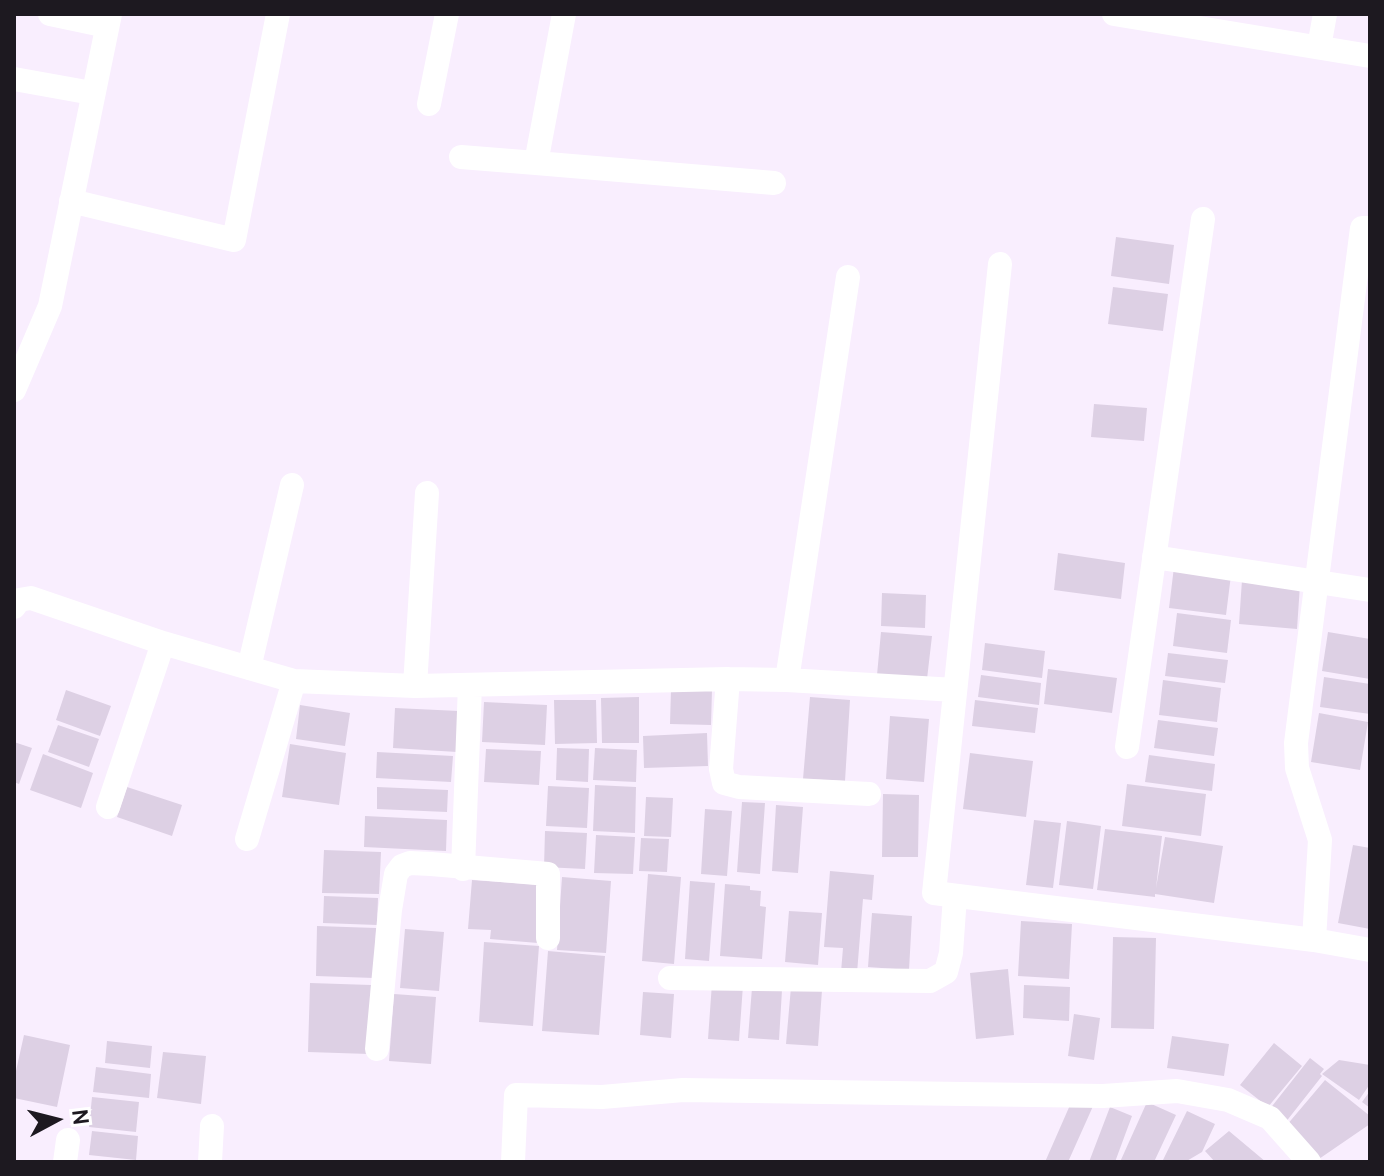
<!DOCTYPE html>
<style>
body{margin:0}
#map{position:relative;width:1384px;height:1176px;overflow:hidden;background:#f9eefe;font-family:Cabin,sans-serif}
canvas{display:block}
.frame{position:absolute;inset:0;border:16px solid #1d1920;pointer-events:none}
.north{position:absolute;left:16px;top:1080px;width:80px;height:80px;-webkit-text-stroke:6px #fff;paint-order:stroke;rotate:83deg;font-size:22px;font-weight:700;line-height:32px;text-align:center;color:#1d1920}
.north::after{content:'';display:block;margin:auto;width:28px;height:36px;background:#1d1920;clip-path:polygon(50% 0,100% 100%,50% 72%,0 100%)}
</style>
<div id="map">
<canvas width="1384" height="1176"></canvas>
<div class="frame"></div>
<div class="north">N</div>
</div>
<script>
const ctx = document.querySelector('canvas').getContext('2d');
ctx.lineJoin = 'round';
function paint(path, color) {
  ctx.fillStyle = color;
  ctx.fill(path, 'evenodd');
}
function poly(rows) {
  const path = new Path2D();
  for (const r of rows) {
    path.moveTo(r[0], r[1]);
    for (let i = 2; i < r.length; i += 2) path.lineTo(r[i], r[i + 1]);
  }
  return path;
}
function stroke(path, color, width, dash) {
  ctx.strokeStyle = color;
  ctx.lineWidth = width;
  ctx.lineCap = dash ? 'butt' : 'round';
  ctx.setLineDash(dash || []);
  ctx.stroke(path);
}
paint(poly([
 [1116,237,1174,245,1169,284,1111,276],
 [1113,287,1168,294,1163,331,1108,324],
 [1094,404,1147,408,1144,441,1091,437],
 [1058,553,1125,563,1121,599,1054,590],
 [1174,567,1231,575,1226,615,1169,608],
 [1242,580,1300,585,1297,629,1239,624],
 [882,593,926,595,925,628,881,626],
 [1177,613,1231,620,1227,653,1173,646],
 [881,632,932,636,927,679,877,675],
 [1328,632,1370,639,1370,679,1322,671],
 [985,643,1045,651,1042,678,982,670],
 [1168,653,1228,660,1225,683,1165,676],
 [1048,669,1117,678,1112,713,1044,704],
 [981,675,1041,683,1039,705,978,697],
 [1324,677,1370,684,1370,714,1320,707],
 [1163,680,1221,688,1217,722,1159,715],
 [66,690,111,706,100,736,56,720],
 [671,690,712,690,711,725,670,724],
 [639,697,639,743,602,743,601,698],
 [810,697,850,700,845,781,803,779],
 [554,700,596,700,597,743,555,744],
 [975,700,1038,708,1035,733,972,726],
 [484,702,547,705,545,745,482,742],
 [300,705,350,713,345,746,296,739],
 [395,708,459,711,457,752,393,748],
 [1319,713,1368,722,1360,770,1311,762],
 [890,716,929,719,924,782,886,779],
 [1158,720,1218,728,1214,756,1154,748],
 [58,725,99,739,89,767,48,752],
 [707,733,708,766,644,768,643,736],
 [14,742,32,748,19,784,14,782],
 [290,744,346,753,339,805,282,797],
 [557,748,589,749,588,782,556,780],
 [595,748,637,750,636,782,593,780],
 [486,749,541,751,539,785,484,782],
 [377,752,453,756,451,782,376,778],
 [970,753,1033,761,1026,817,963,809],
 [43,754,93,773,81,808,30,790],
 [1149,755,1215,764,1212,791,1145,782],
 [1127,784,1206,794,1201,836,1122,826],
 [595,785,636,787,635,833,593,831],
 [548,786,589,788,587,828,546,826],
 [127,787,182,805,172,836,117,817],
 [377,787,448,790,447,812,377,809],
 [883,794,919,795,918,857,882,857],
 [646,797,673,798,671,837,644,836],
 [742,802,765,803,760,874,737,872],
 [776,805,803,807,798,873,772,871],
 [705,809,732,811,727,876,701,874],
 [365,816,447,820,446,851,364,847],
 [1034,820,1061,823,1053,888,1026,885],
 [1067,821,1101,826,1093,889,1059,885],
 [1105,829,1162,836,1156,888,1165,837,1223,846,1214,903,1155,894,1155,897,1097,890],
 [545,831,587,833,585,869,544,867],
 [596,835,635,837,633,874,594,873],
 [641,838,669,839,667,872,639,871],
 [1353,845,1370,848,1370,929,1338,923],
 [324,850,381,852,379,894,322,893],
 [830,871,874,875,872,900,863,899,857,973,841,972,843,948,824,947],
 [648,874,681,877,674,964,642,961],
 [562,877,611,881,606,953,557,950],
 [472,880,542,885,538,943,490,939,491,930,468,929],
 [690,881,715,883,709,961,685,959],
 [725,884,750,886,750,890,761,891,760,906,766,907,762,959,720,956],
 [324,896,378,898,377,925,323,923],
 [789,911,822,913,818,965,785,962],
 [872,913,912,916,909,970,868,967],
 [1021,921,1072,924,1069,979,1018,976],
 [317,926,376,928,374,978,316,976],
 [405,929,444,932,439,991,400,988],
 [1113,937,1156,938,1154,1029,1111,1028],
 [484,942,539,946,533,1026,479,1022],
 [548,951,605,956,599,1035,542,1031],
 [1008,969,1014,1035,976,1039,970,973],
 [310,983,371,985,369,1054,308,1052],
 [712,983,743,985,739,1041,708,1039],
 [1024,985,1070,987,1069,1021,1023,1018],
 [791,987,822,990,818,1046,786,1044],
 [752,988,782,990,779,1040,748,1038],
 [643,992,674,994,671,1038,640,1035],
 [394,994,436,997,431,1064,389,1061],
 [1074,1014,1100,1018,1094,1060,1068,1056],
 [24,1035,70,1045,57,1107,14,1098,14,1080],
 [1172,1036,1229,1044,1224,1076,1167,1068],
 [107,1041,152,1046,150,1068,105,1063],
 [1274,1043,1302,1066,1268,1107,1240,1085],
 [163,1052,206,1056,201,1104,157,1098],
 [1310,1058,1324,1069,1320,1074,1322,1076,1285,1123,1269,1110],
 [1339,1060,1370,1065,1370,1084,1359,1100,1322,1074],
 [96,1067,151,1074,149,1098,93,1092],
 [1325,1080,1370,1116,1370,1124,1316,1161,1286,1126],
 [1370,1091,1370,1108,1362,1102],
 [1074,1096,1094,1104,1068,1162,1045,1162],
 [92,1097,139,1102,136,1132,89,1127],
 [1147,1102,1176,1115,1154,1162,1120,1162],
 [1110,1107,1132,1116,1115,1162,1089,1162],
 [1187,1111,1215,1124,1202,1152,1185,1162,1162,1162],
 [92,1131,138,1136,136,1160,89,1155],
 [1229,1131,1266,1162,1215,1162,1205,1151]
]), '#ddd0e4');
stroke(poly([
 [50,14,107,26],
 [564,14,536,163,774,183],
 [1114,14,1370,56],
 [1319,47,1325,14],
 [14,79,92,93],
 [429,104,447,14],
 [461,157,536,163],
 [71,201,234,240,278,14],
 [1000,264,934,893,1314,940,1370,950],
 [14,390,50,306,110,14],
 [1154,557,1370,590],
 [14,607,19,600,31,598,163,643,294,681,415,686,728,679,787,680,955,690],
 [249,668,292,485],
 [728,679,721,769,724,783,739,787,869,794],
 [787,680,848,277],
 [415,686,427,493],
 [1127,747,1203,219],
 [108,807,163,643],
 [247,839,294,681],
 [463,869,470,685],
 [1314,940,1320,840,1297,768,1296,743,1362,228,1370,228],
 [670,978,930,981,946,972,951,953,955,896],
 [377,1049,390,910,396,874,402,866,410,863,431,864,548,874,548,938],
 [65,1162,68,1140],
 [210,1162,212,1126],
 [513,1162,516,1095,602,1097,683,1090,1103,1096,1177,1091,1228,1100,1270,1118,1309,1162]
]), '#fff', 24);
</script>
